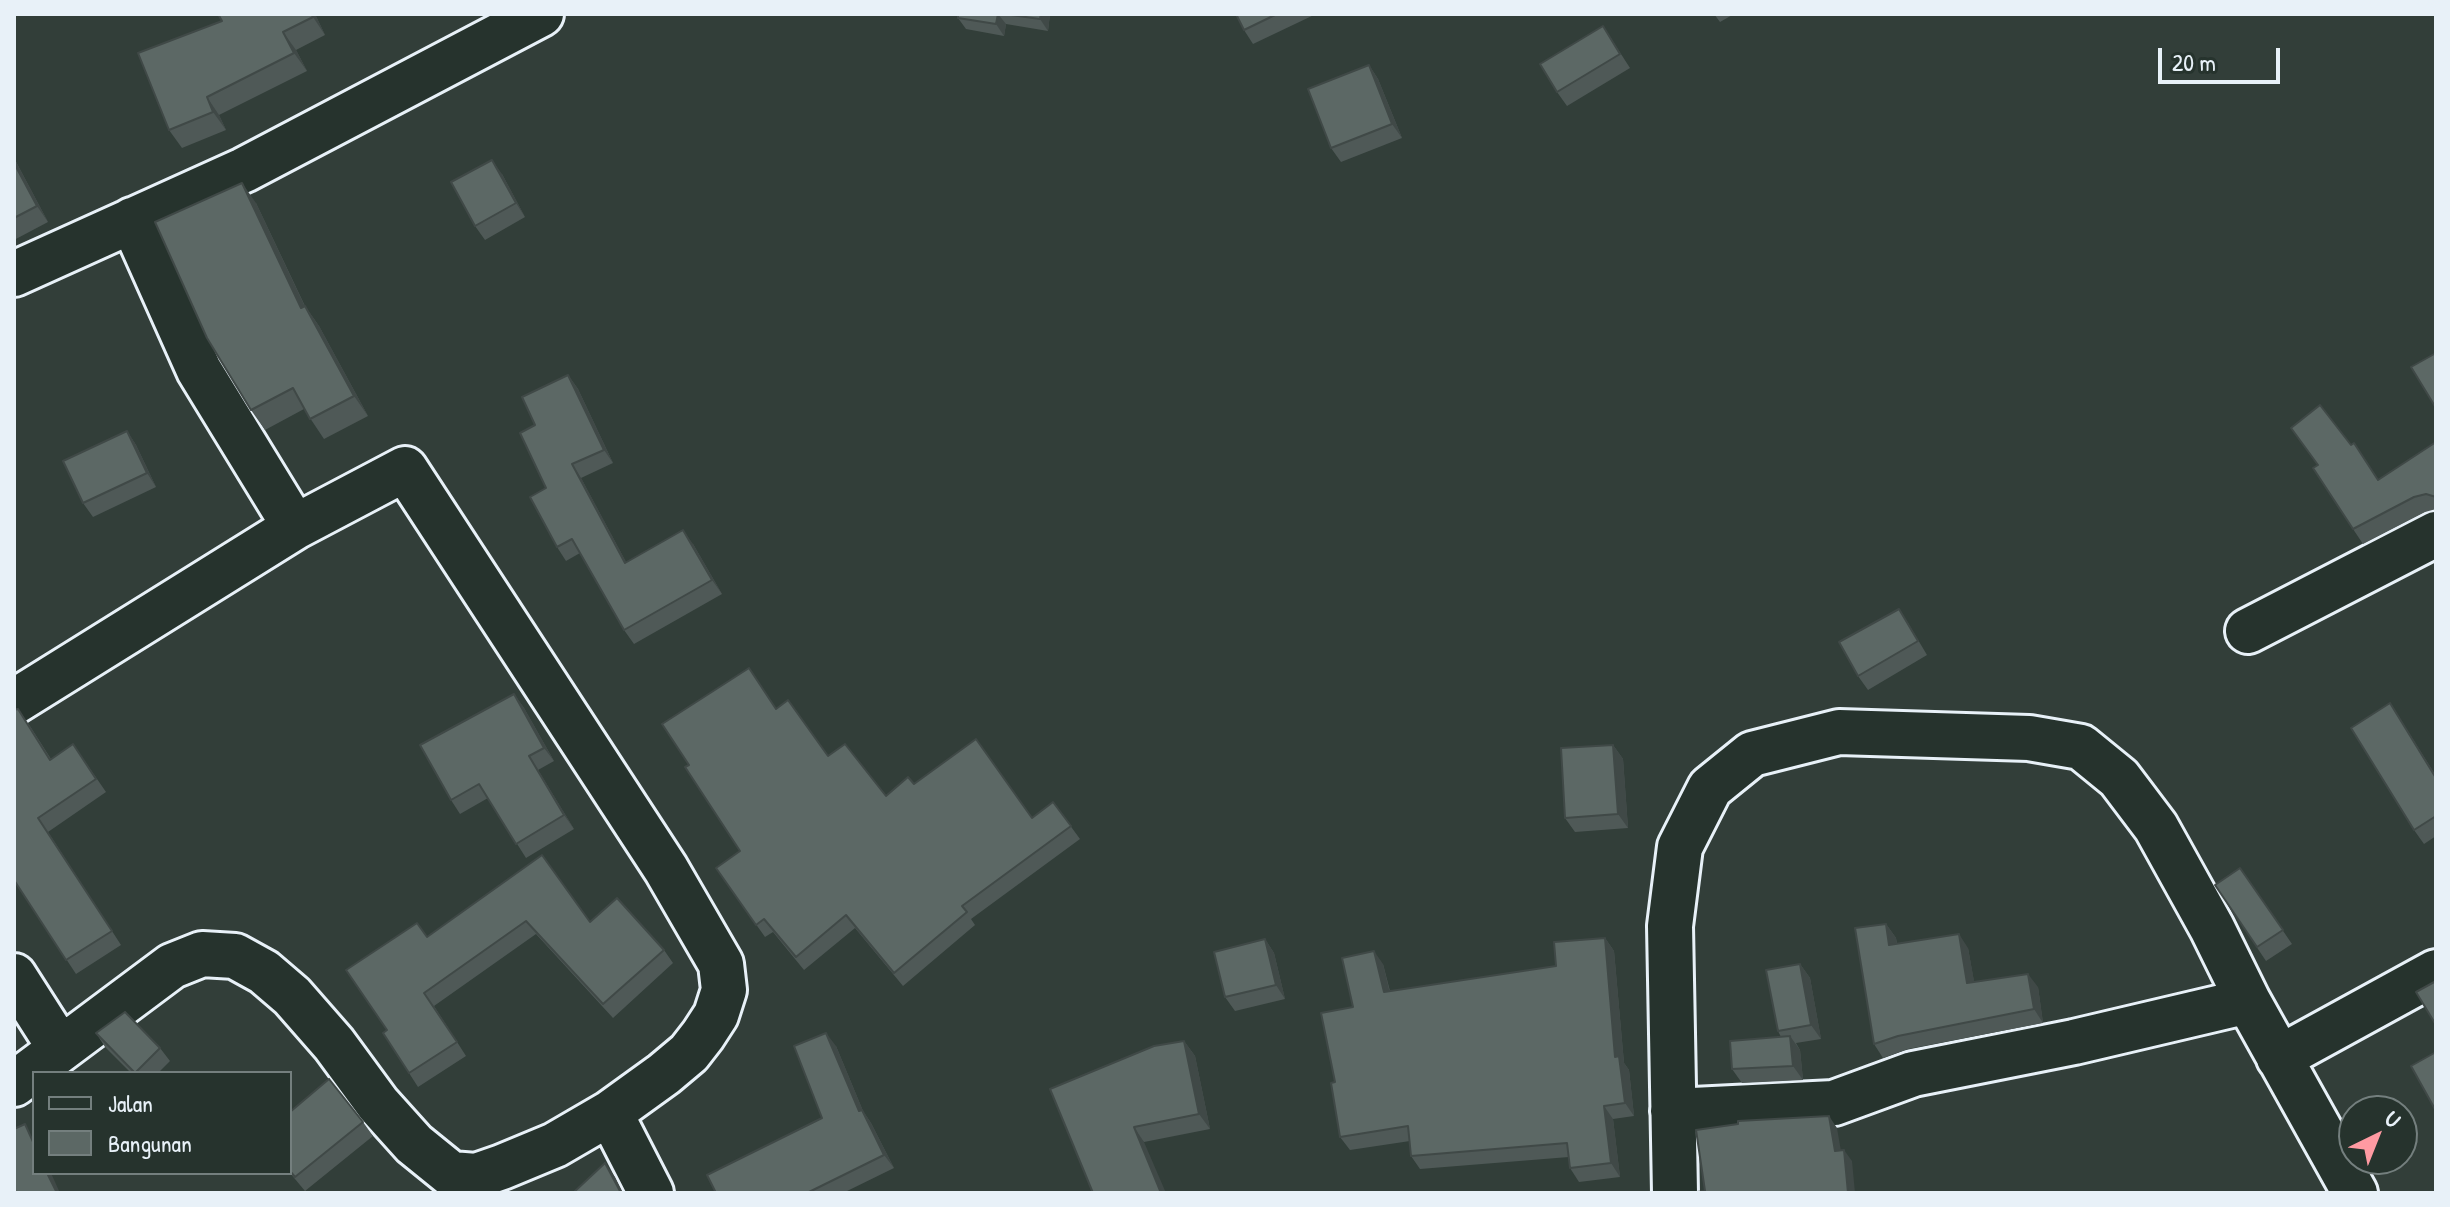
<!DOCTYPE html>
<style>
body{margin:0}
#map{position:relative;width:2450px;height:1207px;overflow:hidden;background:#323e39;font-family:"Patrick Hand",sans-serif}
canvas{display:block}
.frame{position:absolute;inset:0;border:16px solid #e8f1f8;pointer-events:none}
.legend{position:absolute;left:32px;top:1071px;width:260px;height:104px;box-sizing:border-box;background:#26332d;border:2px solid #747f7e;margin:0;padding:10px 14px;list-style:none;font-size:24px;color:#e8f1f8}
.legend li{display:flex;align-items:center;gap:16px;height:40px}
.legend b{width:40px;border:2px solid #747f7e}
.north{position:absolute;left:2338px;top:1095px;width:80px;height:80px;box-sizing:border-box;background:#26332d;border:2px solid #747f7e;border-radius:50%;rotate:43deg;font-size:22px;font-weight:700;line-height:32px;text-align:center;color:#e8f1f8}
.north::after{content:'';display:block;margin:auto;width:28px;height:36px;background:#ff9aa2;clip-path:polygon(50% 0,100% 100%,50% 72%,0 100%)}
.scale{position:absolute;left:2158px;top:48px;width:122px;height:36px;box-sizing:border-box;border:4px solid #e8f1f8;border-top:0;padding-left:10px;font-size:24px;line-height:28px;white-space:nowrap;color:#e8f1f8;-webkit-text-stroke:6px #26332d;paint-order:stroke}
</style>
<div id="map">
<canvas width="2450" height="1207"></canvas>
<div class="frame"></div>
<ul class="legend">
<li><b style="height:10px;background:#26332d"></b>Jalan</li>
<li><b style="height:22px;background:#5c6865"></b>Bangunan</li>
</ul>
<div class="north">U</div>
<div class="scale">20 m</div>
</div>
<script>
const ctx = document.querySelector('canvas').getContext('2d');
ctx.lineJoin = 'round';
function poly(rows) {
  const path = new Path2D();
  for (const r of rows) {
    path.moveTo(r[0], r[1]);
    for (let i = 2; i < r.length; i += 2) path.lineTo(r[i], r[i + 1]);
  }
  return path;
}
function stroke(path, color, width, dash) {
  ctx.strokeStyle = color;
  ctx.lineWidth = width;
  ctx.lineCap = dash ? 'butt' : 'round';
  ctx.setLineDash(dash || []);
  ctx.stroke(path);
}
function paint(path, color) {
  ctx.fillStyle = color;
  ctx.fill(path, 'evenodd');
}
const minor = poly([
 [132,220,199,370,295,527],
 [14,274,244,170,541,14],
 [2248,631,2436,534],
 [14,702,295,527,405,469,666,869,721,964,724,990,716,1015,703,1035,689,1053,664,1074,610,1113,651,1193],
 [14,976,60,1048],
 [2279,1058,2436,972],
 [14,1084,172,966,202,954,235,956,264,972,292,996,334,1044,378,1104,414,1144,451,1174,476,1176,502,1167,555,1145,610,1113],
 [1673,1111,1834,1103,1913,1074,2074,1042,2248,1001],
 [1675,1193,1670,926,1680,847,1710,788,1752,754,1839,732,2029,738,2081,747,2119,778,2156,827,2212,928,2248,1001,2355,1193]
]);
stroke(minor, '#e8f1f8', 50);
stroke(minor, '#26332d', 44);
paint(poly([
 [315,14,325,35,296,50,307,71,219,115,226,130,182,148,169,130,138,53],
 [958,14,1050,14,1048,31,1006,24,1004,36,966,29,958,18],
 [1236,14,1316,14,1253,44,1244,30],
 [1714,14,1734,14,1720,22],
 [1603,26,1630,68,1567,106,1557,92],
 [1369,65,1378,79,1402,138,1341,162,1331,148],
 [14,158,48,222,14,240],
 [502,174,525,217,485,240,475,226],
 [256,203,305,306,319,326,368,416,324,439,304,409,265,430,251,410],
 [568,375,578,389,613,463,581,478,626,562,693,544,722,594,634,644,624,630,580,553,566,561,557,547,535,425],
 [127,431,136,445,156,487,93,517,83,503],
 [2436,442,2436,509,2425,512,2363,544,2353,529,2378,480],
 [1908,623,1927,655,1868,690,1858,676],
 [514,694,524,708,554,761,538,770,574,829,526,858,488,798,460,814,451,800],
 [776,709,828,756,886,796,914,784,1032,818,1053,802,1080,839,971,919,975,925,903,986,855,928,804,970,773,932,765,937,716,868,740,851],
 [2399,717,2436,776,2436,836,2424,844,2414,830],
 [28,723,51,759,73,744,106,792,48,832,121,945,76,974,14,880],
 [1613,745,1623,759,1628,828,1575,832,1565,818],
 [542,855,590,922,664,950,673,963,613,1018,536,934,434,1006,466,1056,418,1087,409,1073,387,1030,427,937],
 [2240,868,2292,944,2266,961,2215,885],
 [1886,924,1896,938,1897,944,1968,948,1974,982,2038,987,2043,1023,1908,1049,1883,1058,1874,1044],
 [1605,938,1614,951,1624,1063,1629,1070,1634,1116,1613,1119,1620,1177,1579,1182,1570,1168,1569,1157,1420,1169,1411,1156,1410,1141,1350,1150,1340,1137,1335,1082,1353,1007,1383,964,1390,991,1556,966],
 [1265,939,1274,953,1285,999,1235,1011,1225,997],
 [1800,964,1810,978,1821,1039,1796,1043,1800,1050,1803,1080,1742,1083,1732,1069,1781,1037,1778,1031],
 [96,1033,160,1048,170,1061,158,1073,131,1073,105,1047],
 [1184,1041,1195,1056,1210,1129,1144,1142,1050,1089],
 [836,1046,863,1111,871,1123,894,1168,843,1193,716,1193,822,1118],
 [290,1112,363,1122,373,1136,305,1191,290,1173]
]), '#4f5957');
paint(poly([
 [311,14,315,14,325,35],
 [998,14,1006,24,1004,36,996,24],
 [1041,14,1050,14,1048,31,1040,19],
 [283,32,296,50,307,71,294,53],
 [1369,65,1378,79,1402,138,1392,124],
 [207,97,219,115,226,130,213,112],
 [14,158,48,222,37,206,14,163],
 [492,160,502,174,525,217,516,203],
 [242,183,256,203,315,328,301,308],
 [305,306,319,326,368,416,354,396],
 [568,375,578,389,613,463,604,450],
 [127,431,136,445,156,487,147,473],
 [572,464,581,478,634,577,625,563],
 [683,530,693,544,722,594,712,580],
 [514,694,524,708,554,761,544,748],
 [1613,745,1623,759,1628,828,1618,814],
 [529,756,538,770,574,829,564,815],
 [1886,924,1896,938,1899,959,1889,945],
 [1959,934,1968,948,1977,997,1967,983],
 [1605,938,1614,951,1624,1063,1629,1070,1634,1116,1625,1103,1615,1057],
 [1265,939,1274,953,1285,999,1276,985],
 [1374,951,1383,964,1393,1006,1384,992],
 [1800,964,1810,978,1821,1039,1811,1025],
 [2028,974,2038,987,2043,1023,2034,1009],
 [826,1033,836,1046,863,1111,871,1123,894,1168,884,1155,859,1111],
 [1790,1036,1800,1050,1803,1080,1793,1066],
 [1184,1041,1195,1056,1210,1129,1199,1114],
 [1604,1106,1613,1119,1620,1177,1611,1163],
 [1829,1116,1837,1128,1843,1163,1835,1151],
 [1134,1127,1144,1142,1166,1193,1161,1193],
 [1844,1150,1852,1161,1855,1193,1848,1193],
 [605,1163,615,1177,623,1193,621,1193],
 [47,1173,51,1173,60,1193,57,1193]
]), '#404947');
const building = poly([
 [218,14,311,14,313,17,283,32,294,53,207,97,213,112,169,130,138,53,222,21,218,14],
 [958,14,998,14,996,24,958,18,958,14],
 [1004,14,1041,14,1040,19,1004,14],
 [1236,14,1277,14,1244,30,1236,14],
 [1603,26,1620,54,1557,92,1540,64,1603,26],
 [1369,65,1392,124,1331,148,1308,89,1369,65],
 [492,160,516,203,475,226,451,182,492,160],
 [14,163,37,206,14,218,14,163],
 [242,183,301,308,305,306,354,396,310,419,293,388,251,410,207,338,155,222,242,183],
 [2436,353,2436,408,2411,367,2436,353],
 [568,375,604,450,572,464,625,563,683,530,712,580,624,630,572,539,557,547,530,497,546,488,520,433,535,425,522,397,568,375],
 [2320,405,2351,445,2354,443,2378,480,2436,442,2436,497,2426,494,2414,497,2353,529,2313,468,2318,465,2291,428,2320,405],
 [127,431,147,473,83,503,63,461,127,431],
 [1899,609,1918,641,1858,676,1839,642,1899,609],
 [749,668,776,709,788,700,828,756,845,744,886,796,908,777,914,784,976,739,1032,818,1053,802,1071,826,962,906,967,912,894,973,846,915,796,957,764,919,756,925,716,868,740,851,685,767,689,765,662,724,749,668],
 [514,694,544,748,529,756,564,815,516,844,479,784,451,800,420,745,514,694],
 [2390,703,2436,778,2436,816,2414,830,2351,728,2390,703],
 [18,709,50,760,73,744,96,779,38,818,112,931,66,960,14,880,14,710,18,709],
 [1613,745,1618,814,1565,818,1561,748,1613,745],
 [542,855,590,922,617,898,664,950,603,1004,526,921,424,993,457,1042,409,1073,383,1033,387,1030,346,970,417,923,427,937,542,855],
 [2240,868,2283,930,2257,947,2215,885,2240,868],
 [1886,924,1889,945,1959,934,1967,983,2028,974,2034,1009,1898,1036,1874,1044,1855,928,1886,924],
 [1605,938,1615,1057,1619,1056,1625,1103,1604,1106,1611,1163,1570,1168,1567,1143,1411,1156,1408,1126,1340,1137,1331,1083,1335,1082,1321,1013,1353,1007,1342,958,1374,951,1384,992,1556,966,1554,942,1605,938],
 [1265,939,1276,985,1225,997,1214,952,1265,939],
 [1800,964,1811,1025,1778,1031,1766,970,1800,964],
 [2436,981,2436,1025,2416,992,2436,981],
 [125,1012,160,1048,135,1073,96,1033,125,1012],
 [826,1033,859,1111,862,1110,884,1155,807,1193,716,1193,707,1175,822,1118,794,1046,826,1033],
 [1790,1036,1793,1066,1732,1069,1730,1041,1790,1036],
 [1184,1041,1199,1114,1134,1127,1161,1193,1093,1193,1050,1089,1154,1046,1184,1041],
 [2436,1052,2436,1111,2411,1066,2436,1052],
 [329,1079,363,1122,295,1177,290,1171,290,1112,329,1079],
 [1829,1116,1835,1151,1844,1150,1848,1193,1689,1193,1705,1191,1696,1130,1738,1124,1738,1121,1829,1116],
 [25,1124,34,1144,34,1173,47,1173,57,1193,14,1193,14,1129,25,1124],
 [605,1163,621,1193,573,1193,605,1163]
]);
paint(building, '#5c6865');
stroke(building, '#404947', 2);
</script>
